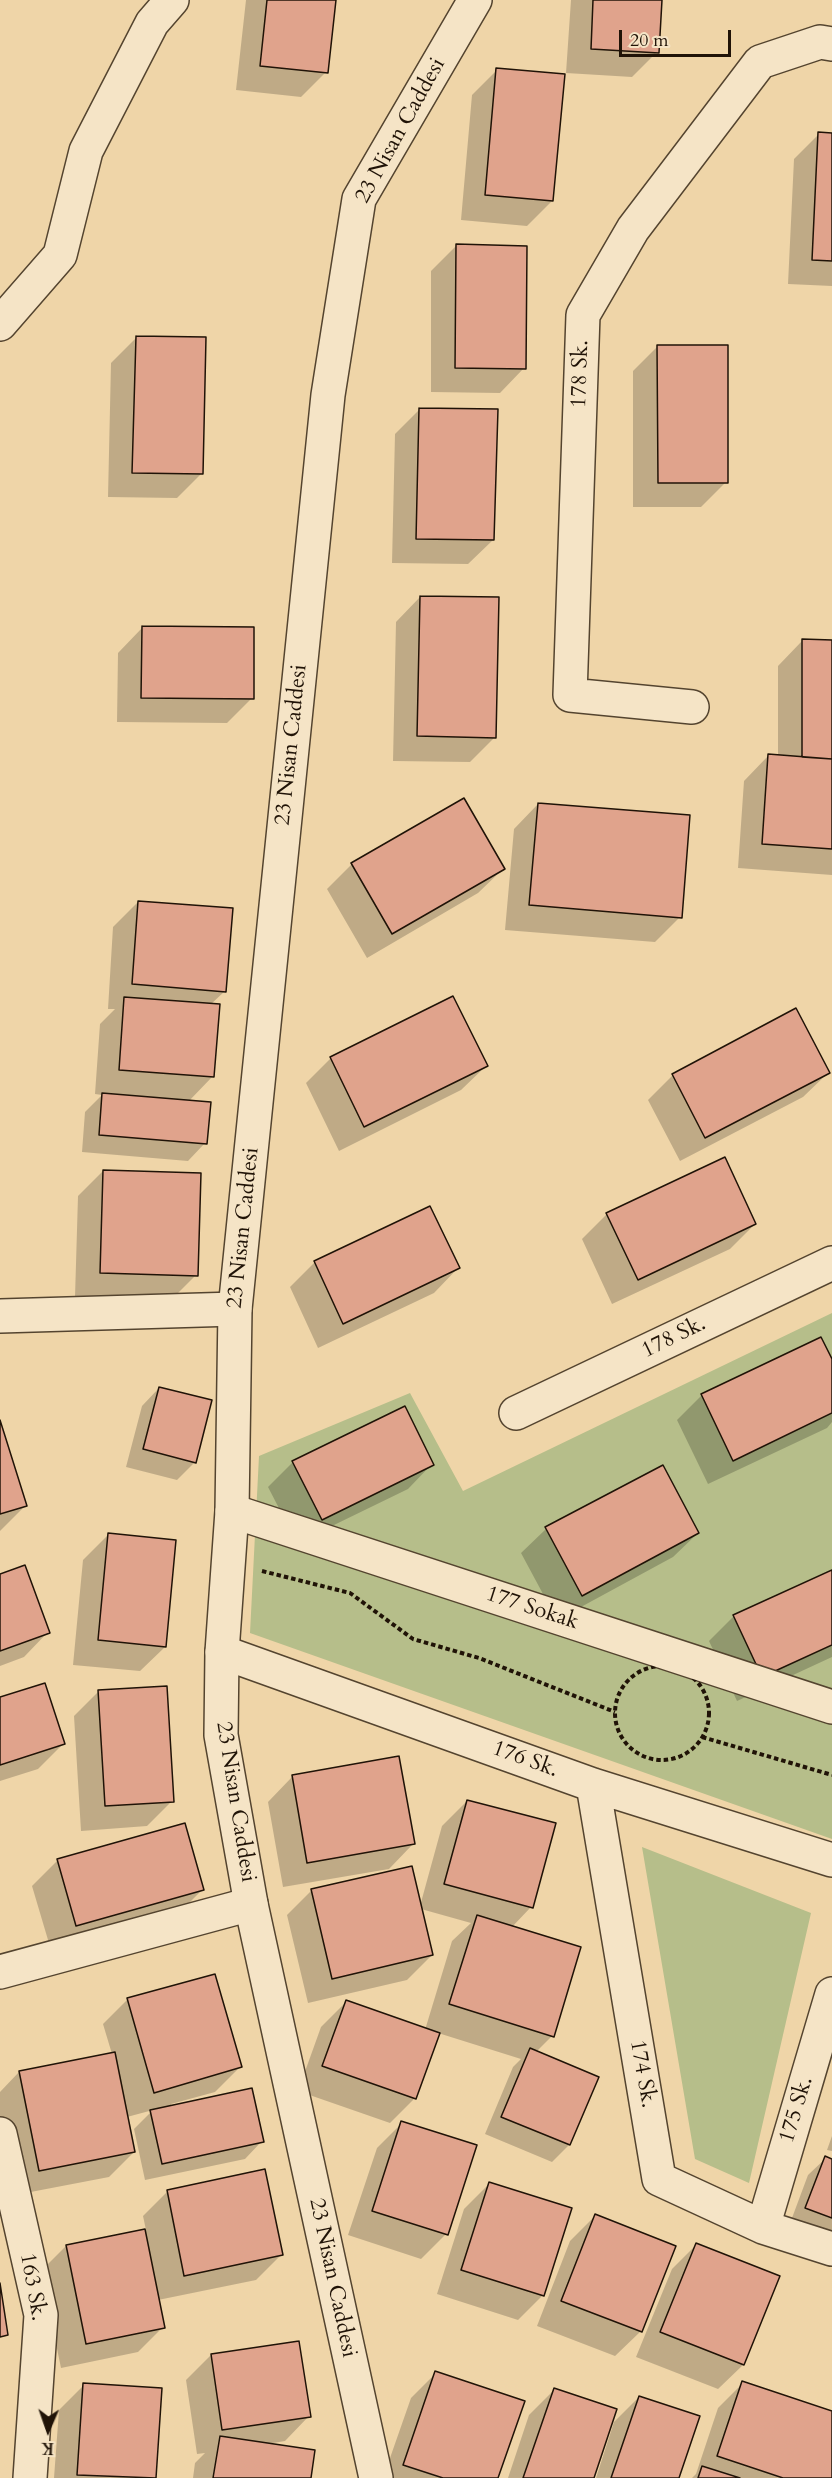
<!DOCTYPE html>
<style>
body{margin:0}
#map{position:relative;width:832px;height:2478px;overflow:hidden;background:#efd5a8;font-family:Cardo,serif}
canvas{display:block}
.north{position:absolute;left:18px;top:2400px;width:60px;height:60px;-webkit-text-stroke:4px #f5e4c6;paint-order:stroke;rotate:182deg;font-size:16px;font-weight:700;line-height:24px;text-align:center;color:#201307}
.north::after{content:'';display:block;margin:auto;width:21px;height:27px;background:#201307;clip-path:polygon(50% 0,100% 100%,50% 72%,0 100%)}
.scale{position:absolute;left:619px;top:30px;width:112px;height:27px;box-sizing:border-box;border:3px solid #201307;border-top:0;padding-left:8px;font-size:18px;line-height:21px;white-space:nowrap;color:#201307;-webkit-text-stroke:4px #f5e4c6;paint-order:stroke}
</style>
<div id="map">
<canvas width="832" height="2478"></canvas>
<div class="north">K</div>
<div class="scale">20 m</div>
</div>
<script>
const ctx = document.querySelector('canvas').getContext('2d');
ctx.lineJoin = 'round';
function paint(path, color) {
  ctx.fillStyle = color;
  ctx.fill(path, 'evenodd');
}
function poly(rows) {
  const path = new Path2D();
  for (const r of rows) {
    if (r.length === 3) {
      path.moveTo(r[0] + r[2], r[1]);
      path.arc(r[0], r[1], r[2], 0, 2 * Math.PI);
      continue;
    }
    path.moveTo(r[0], r[1]);
    for (let i = 2; i < r.length; i += 2) path.lineTo(r[i], r[i + 1]);
  }
  return path;
}
function stroke(path, color, width, dash) {
  ctx.strokeStyle = color;
  ctx.lineWidth = width;
  ctx.lineCap = dash ? 'butt' : 'round';
  ctx.setLineDash(dash || []);
  ctx.stroke(path);
}
function drawText(font, color, halo, rows, align = 'center') {
  ctx.font = font + ' Cardo,serif';
  ctx.lineWidth = 4.5;
  ctx.setLineDash([]);
  ctx.textBaseline = 'middle';
  ctx.strokeStyle = halo;
  ctx.fillStyle = color;
  for (const [text, x, y, turn = 0] of rows) {
    ctx.save();
    ctx.translate(x, y);
    ctx.rotate((+turn || 0) * Math.PI / 180);
    ctx.textAlign = isNaN(turn) ? turn : align;
    if (halo) ctx.strokeText(text, 0, 0);
    ctx.fillText(text, 0, 0);
    ctx.restore();
  }
}
paint(poly([
 [832,1313,832,1839,250,1633,259,1456,410,1393,463,1491],
 [642,1847,811,1913,749,2183,695,2159]
]), '#b6be8a');
paint(poly([
 [246,0,334,0,326,72,301,97,236,90],
 [571,0,660,0,657,52,632,77,566,73],
 [497,70,552,201,527,226,461,220,472,95],
 [819,134,832,134,832,286,788,284,794,159],
 [456,246,524,368,500,393,431,392,431,271],
 [136,338,202,473,177,498,108,497,111,363],
 [658,346,726,482,701,507,633,507,633,371],
 [420,409,493,540,468,564,392,563,395,434],
 [420,597,495,737,470,762,393,761,396,622],
 [142,628,252,698,227,723,117,722,118,653],
 [802,641,832,641,832,875,738,868,744,781,768,756,778,757,778,666],
 [463,800,503,869,478,893,367,958,327,889,351,865],
 [538,804,680,917,655,942,505,930,514,829],
 [138,902,225,991,210,1005,213,1076,188,1102,205,1143,188,1161,82,1152,85,1112,102,1095,95,1094,100,1024,115,1009,108,1009,113,927],
 [452,998,486,1066,461,1090,339,1151,306,1083,330,1059],
 [828,1073,803,1097,680,1161,648,1100,673,1075],
 [103,1171,196,1275,171,1300,75,1297,78,1196],
 [430,1208,458,1268,434,1293,318,1348,290,1287,314,1263],
 [607,1214,755,1224,730,1249,612,1304,582,1239],
 [832,1363,832,1422,827,1428,708,1484,677,1420,702,1395],
 [159,1388,195,1462,177,1480,126,1467,142,1406],
 [0,1426,25,1506,0,1531],
 [293,1462,432,1464,408,1489,297,1543,268,1487],
 [546,1529,698,1533,673,1557,557,1620,521,1553],
 [108,1535,165,1647,140,1671,73,1665,83,1560],
 [832,1571,832,1657,737,1701,709,1641,734,1616],
 [0,1576,48,1632,24,1657,0,1666],
 [98,1692,172,1801,147,1826,81,1831,74,1716],
 [0,1699,63,1744,38,1769,0,1781],
 [292,1777,413,1844,389,1869,283,1887,268,1802],
 [467,1801,531,1907,512,1927,552,2036,536,2052,569,2145,552,2162,485,2134,513,2067,521,2059,438,2033,415,2098,390,2123,298,2091,321,2027,346,2002,425,2030,452,1941,471,1923,421,1909,432,1955,407,1980,308,2003,287,1915,312,1890,420,1906,442,1826],
 [184,1825,202,1890,177,1915,51,1950,32,1886,57,1861],
 [128,1999,240,2067,215,2092,171,2104,172,2107,262,2141,245,2159,145,2180,134,2129,153,2110,127,2117,134,2152,109,2177,15,2195,0,2124,0,2092,19,2072,112,2054,103,2024],
 [402,2123,446,2234,421,2259,348,2235,377,2148],
 [832,2136,832,2151,827,2150],
 [826,2158,832,2160,832,2242,789,2226,808,2175],
 [489,2184,543,2295,518,2320,437,2294,464,2209],
 [168,2191,281,2255,256,2280,158,2300,163,2327,138,2352,61,2368,41,2271,66,2246,146,2230,143,2216],
 [595,2216,674,2247,640,2332,615,2356,537,2326,570,2241],
 [697,2244,778,2277,743,2365,718,2389,636,2357,672,2269],
 [211,2355,309,2416,285,2441,267,2444,310,2478,193,2478,195,2463,205,2453,197,2454,186,2380],
 [436,2373,497,2478,383,2478,411,2398],
 [743,2383,832,2412,832,2478,692,2478,696,2474,718,2408],
 [84,2385,161,2389,155,2478,54,2478,59,2410],
 [554,2390,592,2478,508,2478,529,2415],
 [639,2397,678,2478,596,2478,614,2422]
]), '#0003');
const building = poly([
 [267,0,336,0,328,73,260,66,267,0],
 [593,0,662,0,659,53,591,49,593,0],
 [496,68,565,74,553,201,485,195,496,68],
 [818,132,832,133,832,261,812,260,818,132],
 [456,244,527,246,526,369,455,368,456,244],
 [136,336,206,337,203,474,132,473,136,336],
 [657,345,728,345,728,483,658,483,657,345],
 [419,408,498,409,494,540,416,539,419,408],
 [420,596,499,597,496,738,417,736,420,596],
 [142,626,254,627,254,699,141,698,142,626],
 [802,639,832,640,832,759,802,757,802,639],
 [768,754,832,759,832,849,762,844,768,754],
 [464,798,505,869,392,934,351,863,464,798],
 [538,803,690,815,682,918,529,905,538,803],
 [138,901,233,908,226,992,132,984,138,901],
 [453,996,488,1066,364,1127,330,1057,453,996],
 [124,997,220,1004,214,1077,119,1070,124,997],
 [796,1008,830,1073,705,1138,672,1074,796,1008],
 [102,1093,211,1102,207,1144,99,1135,102,1093],
 [725,1157,756,1224,638,1280,606,1213,725,1157],
 [103,1170,201,1173,198,1276,100,1273,103,1170],
 [430,1206,460,1268,343,1324,314,1261,430,1206],
 [821,1337,832,1359,832,1413,733,1461,701,1394,821,1337],
 [159,1387,212,1400,196,1463,143,1449,159,1387],
 [405,1406,434,1465,322,1520,292,1461,405,1406],
 [0,1420,27,1506,0,1514,0,1420],
 [663,1465,699,1533,582,1596,545,1527,663,1465],
 [108,1533,176,1540,166,1647,98,1640,108,1533],
 [25,1565,50,1633,0,1651,0,1574,25,1565],
 [832,1570,832,1645,762,1677,733,1615,832,1570],
 [45,1683,65,1744,0,1765,0,1697,45,1683],
 [167,1686,174,1802,105,1806,98,1690,167,1686],
 [399,1756,415,1844,307,1863,292,1775,399,1756],
 [467,1800,556,1823,533,1908,444,1884,467,1800],
 [185,1823,204,1890,76,1926,57,1859,185,1823],
 [412,1866,433,1955,332,1979,311,1889,412,1866],
 [477,1915,581,1947,554,2037,449,2004,477,1915],
 [215,1974,242,2067,154,2093,127,1998,215,1974],
 [346,2000,440,2033,416,2099,322,2066,346,2000],
 [530,2048,599,2077,570,2145,501,2117,530,2048],
 [115,2052,135,2152,39,2171,19,2071,115,2052],
 [252,2088,264,2142,162,2164,150,2110,252,2088],
 [401,2121,477,2145,448,2235,372,2211,401,2121],
 [825,2156,832,2159,832,2218,805,2208,825,2156],
 [265,2169,283,2255,184,2276,167,2190,265,2169],
 [489,2182,572,2208,544,2296,461,2270,489,2182],
 [595,2214,676,2246,642,2332,561,2301,595,2214],
 [145,2229,165,2328,86,2344,66,2245,145,2229],
 [696,2243,780,2276,744,2365,660,2332,696,2243],
 [0,2283,8,2335,0,2337,0,2283],
 [299,2341,311,2417,222,2430,211,2354,299,2341],
 [435,2371,525,2401,498,2478,443,2478,403,2465,435,2371],
 [742,2381,832,2411,832,2478,783,2478,717,2456,742,2381],
 [83,2383,162,2388,156,2478,77,2475,83,2383],
 [554,2388,617,2409,594,2478,523,2478,554,2388],
 [639,2396,700,2416,679,2478,611,2478,639,2396],
 [220,2436,315,2450,311,2478,213,2478,220,2436],
 [702,2466,740,2478,698,2478,702,2466]
]);
paint(building, '#e0a38c');
stroke(building, '#201307', 1.5);
const minor = poly([
 [692,707,570,695,583,315,633,229,760,62,820,42,832,44],
 [0,1316,235,1309],
 [516,1413,832,1263],
 [232,1511,832,1707],
 [222,1652,593,1785,832,1860],
 [593,1785,659,2179,763,2227,832,2249],
 [0,1972,251,1904],
 [0,2134,41,2315,30,2478],
 [763,2227,832,1994]
]);
const tertiary = poly([
 [0,324,60,255,86,151,152,23,172,0],
 [376,2478,251,1904,221,1735,222,1652,232,1511,235,1309,328,395,359,199,475,0]
]);
stroke(minor, '#54442f', 36);
stroke(tertiary, '#54442f', 36);
stroke(poly([
 [262,1571,350,1593,413,1639,479,1658,615,1712],
 [662,1713,47],
 [702,1737,832,1775]
]), '#201307', 4, [4.5, 3]);
stroke(minor, '#f5e4c6', 33);
stroke(tertiary, '#f5e4c6', 33);
drawText('22px', '#201307', '#f5e4c6', [
 ["23 Nisan Caddesi",401,131,-61],
 ["178 Sk.",581,374,-88],
 ["23 Nisan Caddesi",292,745,-84],
 ["23 Nisan Caddesi",244,1228,-84],
 ["178 Sk.",674,1338,-26],
 ["177 Sokak",532,1609,18],
 ["176 Sk.",525,1760,20],
 ["23 Nisan Caddesi",235,1802,81],
 ["174 Sk.",642,2074,80],
 ["175 Sk.",797,2110,-73],
 ["23 Nisan Caddesi",332,2278,78],
 ["163 Sk.",32,2287,80]
]);
</script>
